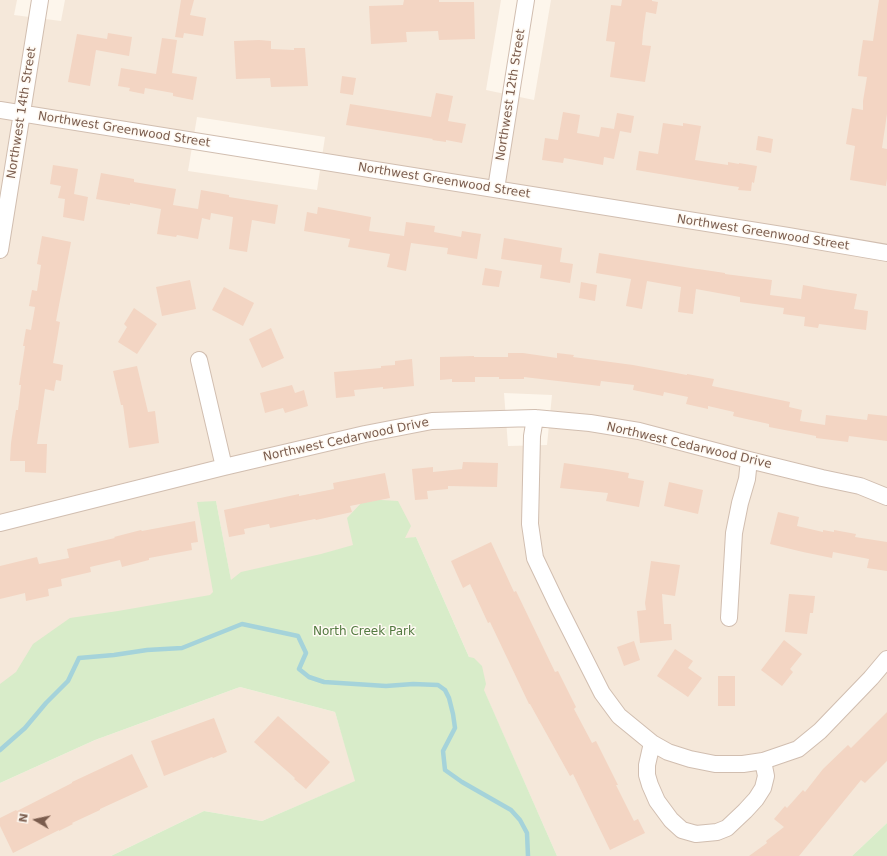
<!DOCTYPE html>
<style>
body{margin:0}
#map{position:relative;width:887px;height:856px;overflow:hidden;background:#fdf6ec;font-family:"DejaVu Sans",sans-serif}
canvas{display:block}
.north{position:absolute;left:16px;top:800px;width:40px;height:40px;-webkit-text-stroke:3px #fffaf3;paint-order:stroke;rotate:279deg;font-size:11px;font-weight:700;line-height:16px;text-align:center;color:#7a5c4d}
.north::after{content:'';display:block;margin:auto;width:14px;height:18px;background:#7a5c4d;clip-path:polygon(50% 0,100% 100%,50% 72%,0 100%)}
</style>
<div id="map">
<canvas width="887" height="856"></canvas>
<div class="north">N</div>
</div>
<script>
const ctx = document.querySelector('canvas').getContext('2d');
ctx.lineJoin = 'round';
function paint(path, color) {
  ctx.fillStyle = color;
  ctx.fill(path, 'evenodd');
}
function poly(rows) {
  const path = new Path2D();
  for (const r of rows) {
    path.moveTo(r[0], r[1]);
    for (let i = 2; i < r.length; i += 2) path.lineTo(r[i], r[i + 1]);
  }
  return path;
}
function stroke(path, color, width, dash) {
  ctx.strokeStyle = color;
  ctx.lineWidth = width;
  ctx.lineCap = dash ? 'butt' : 'round';
  ctx.setLineDash(dash || []);
  ctx.stroke(path);
}
function drawText(font, color, halo, rows, align = 'center') {
  ctx.font = font + ' "DejaVu Sans",sans-serif';
  ctx.lineWidth = 3;
  ctx.setLineDash([]);
  ctx.textBaseline = 'middle';
  ctx.strokeStyle = halo;
  ctx.fillStyle = color;
  for (const [text, x, y, turn = 0] of rows) {
    ctx.save();
    ctx.translate(x, y);
    ctx.rotate((+turn || 0) * Math.PI / 180);
    ctx.textAlign = isNaN(turn) ? turn : align;
    if (halo) ctx.strokeText(text, 0, 0);
    ctx.fillText(text, 0, 0);
    ctx.restore();
  }
}
paint(poly([
 [0,0,17,0,14,15,61,21,65,0,501,0,486,90,534,100,551,0,887,0,887,823,852,856,557,856,416,537,231,581,216,501,222,637,0,748],
 [197,117,325,137,317,190,188,171],
 [504,393,552,395,547,445,508,446],
 [240,687,335,712,356,781,262,821,204,811,111,856,0,856,0,783,95,740]
]), '#f5e8da');
paint(poly([
 [365,499,398,501,411,526,405,538,416,537,469,657,474,658,482,666,486,684,484,690,557,856,111,856,204,811,262,821,355,781,335,712,240,687,95,740,0,783,0,684,16,672,33,644,70,618,118,611,210,595,213,592,197,502,216,501,231,580,241,572,321,554,353,545,347,518],
 [887,823,887,856,852,856]
]), '#d8ecc9');
stroke(poly([
 [0,750,25,728,46,703,68,681,79,658,114,655,147,650,182,648,242,624,298,636,306,653,299,669,309,677,324,682,386,686,413,684,438,685,445,690,449,698,453,714,455,728,443,751,445,770,462,782,511,810,520,820,527,833,528,856]
]), '#a5d3da', 4.5);
paint(poly([
 [181,0,194,0,190,15,206,18,203,36,184,33,183,38,175,37],
 [404,0,439,0,439,2,474,2,475,39,439,40,438,31,406,32,407,42,371,44,369,6,403,5],
 [622,0,652,0,652,1,658,2,656,14,646,12,643,33,642,45,651,46,645,82,610,77,615,42,606,41,611,5,621,6],
 [879,0,887,0,887,114,882,148,887,149,887,179,886,186,850,180,855,146,846,144,852,108,863,110,863,101,867,77,858,76,859,66,863,40,873,41],
 [108,33,132,37,129,56,96,50,90,86,68,82,77,34,107,39],
 [162,38,177,40,172,73,197,77,193,100,173,96,173,93,145,88,144,94,129,91,130,88,118,86,121,68,156,74],
 [259,40,271,41,271,49,294,50,294,48,305,48,308,86,271,87,270,78,236,79,234,41],
 [342,76,356,78,353,95,340,93],
 [436,93,453,96,448,121,466,124,462,143,446,140,446,142,432,140,433,139,346,125,350,104,431,117],
 [563,112,580,115,577,133,599,137,601,127,614,129,617,113,634,116,631,133,620,131,614,159,604,157,603,165,564,158,563,163,542,160,545,138,558,140],
 [663,123,683,126,683,123,701,126,695,160,728,165,728,162,739,164,739,163,757,166,754,183,752,182,751,191,738,190,739,187,725,185,636,170,639,151,658,154],
 [758,136,773,139,771,153,756,150],
 [53,165,78,169,74,194,88,197,84,221,63,217,65,199,58,198,61,186,50,184],
 [101,173,134,179,134,182,176,189,173,205,198,209,201,190,229,195,229,197,278,205,275,224,252,220,247,252,229,249,233,217,211,213,210,220,202,218,198,239,177,235,176,237,157,234,161,209,130,203,130,205,96,199],
 [318,207,371,217,369,231,404,236,406,222,435,226,434,232,461,237,462,231,481,234,477,259,447,254,448,248,411,243,406,271,387,267,390,254,348,247,350,239,304,231,307,212,317,214],
 [42,236,71,242,56,321,60,322,53,363,63,365,61,381,56,380,54,391,45,389,37,444,47,444,46,473,25,472,25,461,10,461,11,443,16,410,18,410,21,385,19,385,25,346,23,346,26,329,31,330,35,307,29,306,32,290,37,291,41,265,37,264],
 [504,238,562,248,560,262,573,264,570,283,540,278,542,265,501,259],
 [599,253,697,269,698,269,725,273,725,274,772,280,770,295,801,299,803,285,824,289,857,294,854,309,868,311,866,330,819,324,818,328,804,326,805,317,783,314,784,308,740,302,740,297,696,289,693,314,678,312,681,287,647,281,642,309,626,306,631,279,596,273],
 [485,268,502,271,499,287,482,285],
 [190,280,196,309,162,316,156,287],
 [581,282,597,285,595,301,579,298],
 [224,287,254,303,243,326,212,310],
 [134,308,157,324,137,354,118,342,127,327,124,324],
 [271,328,284,358,262,368,249,339],
 [508,353,523,353,557,358,557,353,574,355,573,357,633,365,687,375,687,374,714,379,712,386,790,402,789,407,802,410,800,421,825,425,826,415,867,420,868,414,887,416,887,441,849,436,848,442,816,438,816,436,769,427,769,424,733,416,734,412,708,406,708,409,686,404,688,397,664,392,663,396,633,390,634,385,601,381,600,386,524,377,524,379,499,379,499,377,475,377,475,382,452,382,452,379,440,380,440,357,474,356,474,357,508,357],
 [412,359,414,386,383,389,383,387,354,390,355,396,336,398,334,372,381,368,381,366,395,365,395,361],
 [137,366,148,412,155,411,159,443,129,448,123,405,121,405,113,371],
 [292,385,295,393,304,390,308,406,285,413,283,408,265,413,260,393],
 [463,462,498,463,497,487,448,486,448,489,427,491,428,499,415,500,412,469,433,467,433,472,462,469],
 [564,463,606,469,629,473,628,478,644,481,639,507,606,501,608,493,560,488],
 [385,473,390,498,350,506,352,512,316,520,315,519,270,528,269,524,244,529,245,534,229,537,224,510,299,494,299,496,334,489,333,483],
 [669,482,703,490,698,514,664,506],
 [778,512,799,517,797,526,823,532,823,530,834,532,834,530,856,534,855,537,887,542,887,571,867,568,869,559,833,552,832,558,803,552,770,544],
 [195,521,198,542,191,543,192,550,149,558,149,560,122,567,120,560,90,567,91,572,61,579,62,586,48,589,49,596,26,601,25,593,0,599,0,566,37,557,39,564,69,558,67,549,115,538,114,537,141,530,142,531],
 [491,542,514,592,516,591,555,672,558,671,576,707,574,709,592,743,596,741,618,785,616,785,634,821,638,819,645,833,610,850,573,774,570,776,530,704,529,704,490,622,488,623,470,584,463,588,451,561],
 [651,561,680,565,675,596,662,594,664,624,671,624,672,640,640,643,637,611,646,610,645,603],
 [789,594,815,596,813,613,810,613,807,634,785,632],
 [784,640,802,654,790,669,793,672,782,686,761,670],
 [634,641,640,660,624,666,617,647],
 [675,649,693,661,688,668,702,678,688,697,657,676],
 [718,676,735,676,735,706,718,706],
 [887,712,887,761,865,783,861,780,799,856,749,856,767,843,766,841,784,827,774,819,785,806,787,808,803,790,805,792,823,769,848,745,851,748],
 [278,716,330,762,306,789,294,779,295,778,254,742],
 [214,718,227,752,213,758,212,757,164,776,151,741],
 [132,754,148,787,100,809,100,810,72,823,73,824,59,831,59,830,13,853,0,826,0,818,16,810,17,811,72,783,72,782]
]), '#f3d5c3');
const minor = poly([
 [0,110,788,236,887,253],
 [496,189,513,81,526,0],
 [0,250,40,0],
 [199,360,224,467],
 [535,418,532,436,530,524,535,558,557,604,602,693,619,716,652,743,668,752,690,759,715,764,743,764,763,761,798,749,820,731,871,678,887,659],
 [0,523,224,467,365,434,432,421,535,418,590,423,639,431,749,460,822,478,860,486,887,497],
 [729,618,734,533,740,503,747,479,749,460],
 [652,743,647,765,647,775,650,785,657,801,671,820,682,830,696,834,717,832,727,828,745,811,756,799,763,788,766,776,763,761]
]);
stroke(minor, '#d1beb0', 18);
stroke(minor, '#fff', 16);
drawText('12px', '#7a5c4d', '#fffaf3', [
 ["Northwest 12th Street",511,95,-81],
 ["Northwest 14th Street",22,113,-81],
 ["Northwest Greenwood Street",124,130,9],
 ["Northwest Greenwood Street",444,181,9],
 ["Northwest Greenwood Street",763,233,9],
 ["Northwest Cedarwood Drive",346,440,-12],
 ["Northwest Cedarwood Drive",689,446,13]
]);
drawText('12px', '#537a41', '#fffaf3', [
 ["North Creek Park",364,632]
]);
</script>
